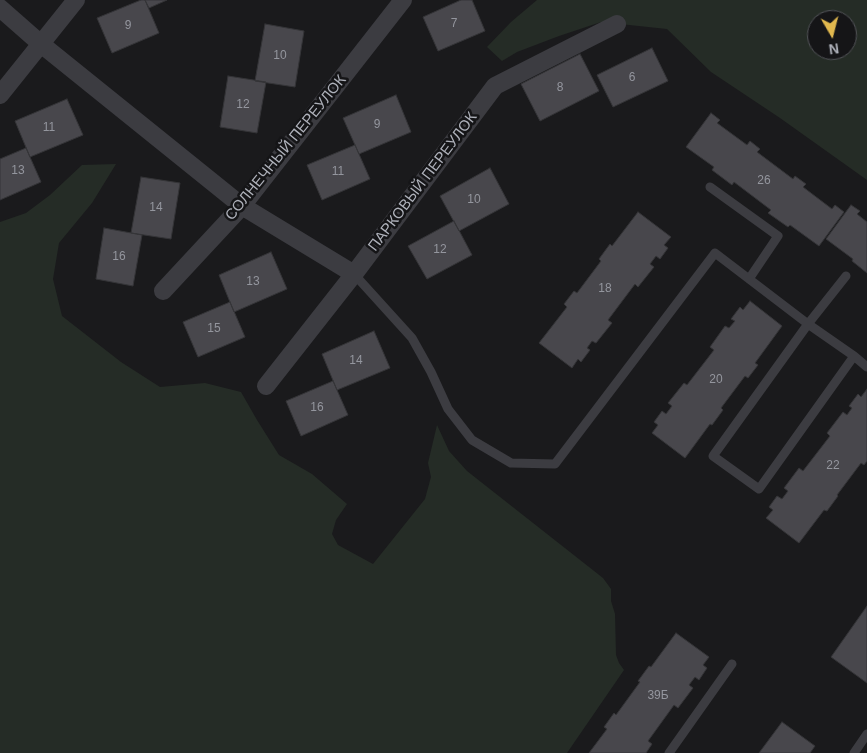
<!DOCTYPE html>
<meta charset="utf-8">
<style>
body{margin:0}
#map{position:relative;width:867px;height:753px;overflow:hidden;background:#1a1a1c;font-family:Arial,sans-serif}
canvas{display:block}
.north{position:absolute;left:807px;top:10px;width:50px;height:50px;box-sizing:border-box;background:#151517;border:1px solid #525358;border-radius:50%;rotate:172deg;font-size:14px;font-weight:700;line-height:20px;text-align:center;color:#aeb1ba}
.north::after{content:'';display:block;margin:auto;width:18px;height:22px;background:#e1b84e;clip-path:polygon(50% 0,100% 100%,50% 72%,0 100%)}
</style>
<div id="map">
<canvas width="867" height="753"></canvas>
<div class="north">N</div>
</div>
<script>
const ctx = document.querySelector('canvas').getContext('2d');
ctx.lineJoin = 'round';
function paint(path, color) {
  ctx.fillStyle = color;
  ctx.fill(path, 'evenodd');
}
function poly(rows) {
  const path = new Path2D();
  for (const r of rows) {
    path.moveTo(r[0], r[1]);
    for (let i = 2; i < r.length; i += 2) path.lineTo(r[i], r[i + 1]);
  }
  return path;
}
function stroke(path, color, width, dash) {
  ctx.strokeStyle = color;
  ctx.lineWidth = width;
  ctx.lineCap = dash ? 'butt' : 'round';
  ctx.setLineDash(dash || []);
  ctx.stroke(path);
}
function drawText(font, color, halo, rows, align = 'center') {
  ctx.font = font + ' Arial,sans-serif';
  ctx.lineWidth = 5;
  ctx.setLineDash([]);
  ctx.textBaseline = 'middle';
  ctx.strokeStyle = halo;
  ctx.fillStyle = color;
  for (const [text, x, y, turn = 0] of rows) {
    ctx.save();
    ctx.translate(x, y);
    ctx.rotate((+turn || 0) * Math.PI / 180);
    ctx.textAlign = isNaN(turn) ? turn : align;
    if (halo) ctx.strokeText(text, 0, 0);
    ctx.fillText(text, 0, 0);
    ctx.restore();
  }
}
paint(poly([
 [537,0,867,0,867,180,780,118,711,72,667,29,601,22,559,36,517,52,502,61,487,47,511,22],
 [817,20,847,20,847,50,817,50],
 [116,164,92,203,59,243,53,279,62,316,121,362,160,387,205,383,241,392,257,420,279,455,312,474,347,504,336,520,332,534,338,545,373,564,425,499,431,477,428,463,437,425,449,451,467,471,603,578,611,589,611,601,615,614,616,655,619,663,624,670,567,753,0,753,0,222,26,213,50,195,82,165]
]), '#252c26');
const building = poly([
 [141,0,145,0,159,33,112,53,97,18,141,0],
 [145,0,167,0,149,8,145,0],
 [461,0,472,0,485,31,438,51,423,17,461,0],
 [265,24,304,31,295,87,255,81,265,24],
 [652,48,668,81,613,107,597,75,652,48],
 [580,54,599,91,540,121,521,84,580,54],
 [228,76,266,82,257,133,220,127,228,76],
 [396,95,411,132,359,154,343,118,396,95],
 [67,99,83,135,30,157,15,121,67,99],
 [711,113,720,120,717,123,747,145,750,141,760,149,757,152,793,179,795,176,806,184,803,187,832,209,835,205,844,212,819,246,790,225,788,227,768,213,771,210,734,182,732,185,712,170,714,167,686,147,711,113],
 [355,145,370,179,322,200,307,165,355,145],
 [26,148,41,182,0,200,0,159,26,148],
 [490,168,509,204,459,231,440,196,490,168],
 [141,177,180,183,171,239,131,233,141,177],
 [851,205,860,211,857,214,867,222,867,273,852,261,853,259,826,239,851,205],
 [638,212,671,237,664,245,668,248,660,259,656,256,650,264,654,267,638,287,635,284,608,320,612,323,596,343,592,341,587,348,590,350,581,362,578,359,572,368,539,343,567,307,564,304,574,291,577,293,601,261,599,259,610,244,612,246,638,212],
 [454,221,472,255,427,279,408,246,454,221],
 [104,228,142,235,133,286,96,279,104,228],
 [271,252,287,289,234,312,219,275,271,252],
 [750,301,782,326,755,363,758,365,748,378,745,376,721,408,723,410,712,425,710,424,685,458,652,433,658,425,654,422,662,411,666,414,672,406,668,403,684,383,687,385,714,350,710,347,725,326,729,328,735,321,731,319,740,307,743,310,750,301],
 [230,302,245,337,198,357,183,322,230,302],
 [374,331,390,368,337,390,322,354,374,331],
 [333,381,348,415,301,436,286,401,333,381],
 [867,389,867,461,864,465,861,463,837,495,838,496,827,511,824,510,799,543,766,518,773,510,769,507,777,496,782,499,788,491,784,488,799,468,803,471,830,436,827,433,843,412,847,415,852,408,849,406,858,394,861,397,867,389],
 [867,606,867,683,831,657,867,606],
 [676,633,709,657,703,665,707,668,699,680,695,677,689,685,693,688,678,708,674,705,648,741,652,744,646,753,589,753,607,729,604,727,614,713,616,715,640,682,638,681,649,666,651,667,676,633],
 [782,722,815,746,810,753,759,753,782,722]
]);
paint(building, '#48474c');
stroke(building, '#353538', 1);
stroke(poly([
 [710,187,778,236,749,279],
 [354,274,412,338,431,372,448,409,472,440,511,463,555,464,715,253,808,324,846,276],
 [808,324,854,356,759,489,713,456,808,324],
 [854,356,867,367],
 [669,753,732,664],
 [854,753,867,734]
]), '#3c3c41', 9);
stroke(poly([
 [0,8,41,44,242,206,354,274],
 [0,95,76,0],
 [163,291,242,206,403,0],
 [266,386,354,274,495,86,617,24]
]), '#3c3c41', 18);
drawText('12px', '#94969e', null, [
 ["7",454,24],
 ["9",128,26],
 ["10",280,56],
 ["6",632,78],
 ["8",560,88],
 ["12",243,105],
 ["9",377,125],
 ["11",49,128],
 ["13",18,171],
 ["11",338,172],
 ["26",764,181],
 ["10",474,200],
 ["14",156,208],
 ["12",440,250],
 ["16",119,257],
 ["13",253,282],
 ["18",605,289],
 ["15",214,329],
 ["14",356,361],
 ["20",716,380],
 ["16",317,408],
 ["22",833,466],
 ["39Б",658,696]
]);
drawText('15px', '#aeb1ba', '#151517', [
 ["СОЛНЕЧНЫЙ ПЕРЕУЛОК",286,148,-51],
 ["ПАРКОВЫЙ ПЕРЕУЛОК",423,182,-53]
]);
</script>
